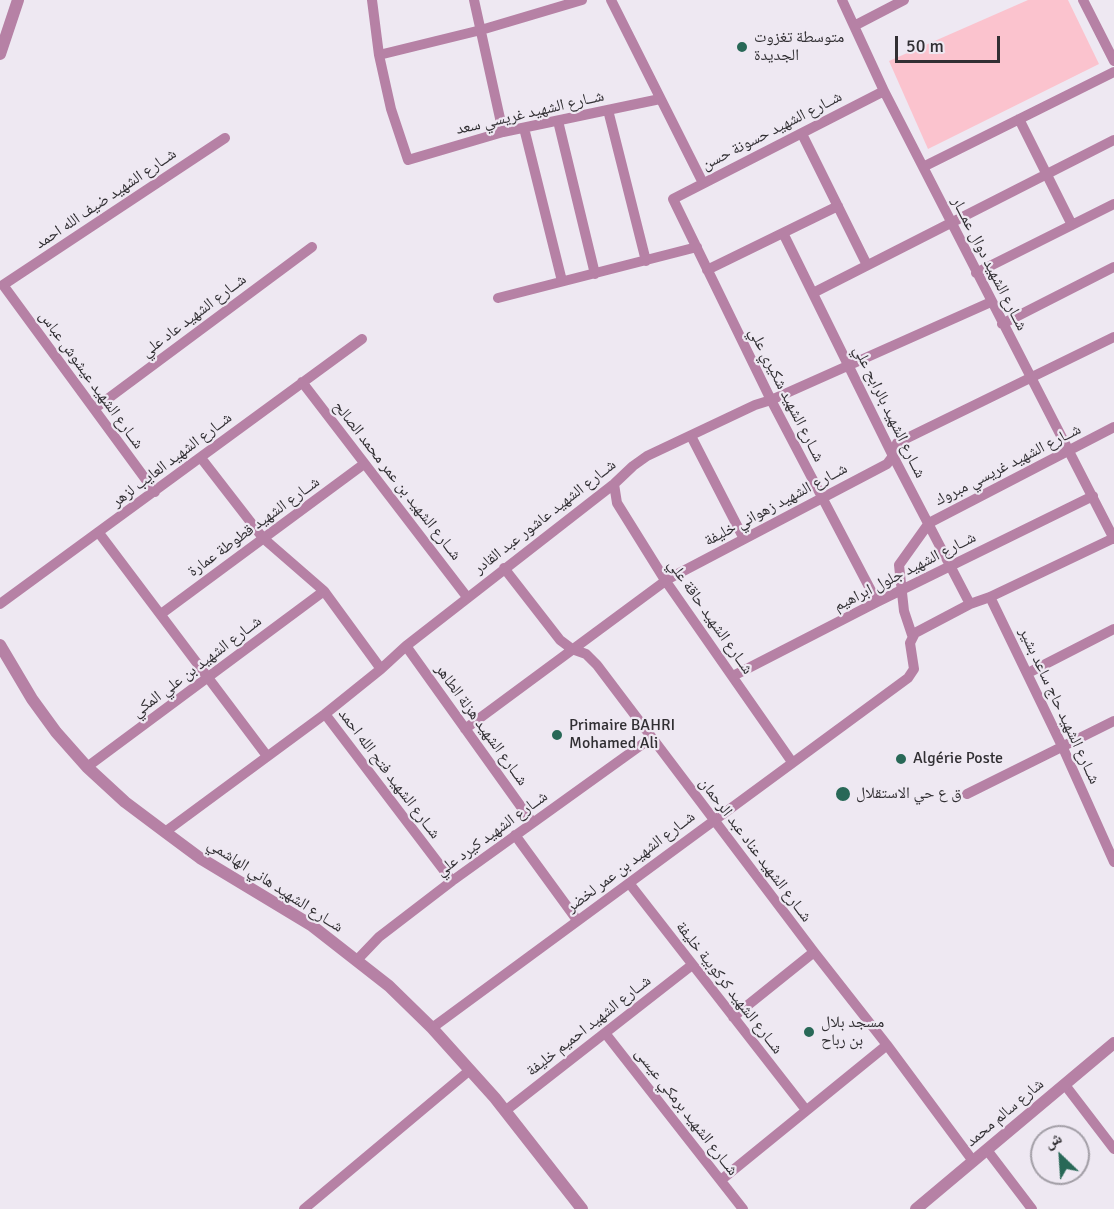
<!DOCTYPE html>
<meta charset="utf-8">
<style>
body{margin:0}
#map{position:relative;width:1114px;height:1209px;overflow:hidden;background:#eee8f2;font-family:Signika,"Noto Naskh Arabic",sans-serif}
canvas{display:block}
.north{position:absolute;left:1030px;top:1125px;width:60px;height:60px;box-sizing:border-box;background:#eee8f2;border:2px solid #a29ea6;border-radius:50%;rotate:335deg;font-size:16px;font-weight:700;line-height:24px;text-align:center;color:#312f33}
.north::after{content:'';display:block;margin:auto;width:21px;height:27px;background:#286857;clip-path:polygon(50% 0,100% 100%,50% 72%,0 100%)}
.scale{position:absolute;left:895px;top:36px;width:105px;height:27px;box-sizing:border-box;border:3px solid #312f33;border-top:0;padding-left:8px;font-size:18px;line-height:21px;white-space:nowrap;color:#312f33;-webkit-text-stroke:4px #eee8f2;paint-order:stroke}
</style>
<div id="map">
<canvas width="1114" height="1209"></canvas>
<div class="north">ش</div>
<div class="scale">50 m</div>
</div>
<script>
const ctx = document.querySelector('canvas').getContext('2d');
ctx.lineJoin = 'round';
function paint(path, color) {
  ctx.fillStyle = color;
  ctx.fill(path, 'evenodd');
}
function poly(rows) {
  const path = new Path2D();
  for (const r of rows) {
    path.moveTo(r[0], r[1]);
    for (let i = 2; i < r.length; i += 2) path.lineTo(r[i], r[i + 1]);
  }
  return path;
}
function stroke(path, color, width, dash) {
  ctx.strokeStyle = color;
  ctx.lineWidth = width;
  ctx.lineCap = dash ? 'butt' : 'round';
  ctx.setLineDash(dash || []);
  ctx.stroke(path);
}
function drawText(font, color, halo, rows, align = 'center') {
  ctx.font = font + ' Signika,"Noto Naskh Arabic",sans-serif';
  ctx.lineWidth = 4.5;
  ctx.setLineDash([]);
  ctx.textBaseline = 'middle';
  ctx.strokeStyle = halo;
  ctx.fillStyle = color;
  for (const [text, x, y, turn = 0] of rows) {
    ctx.save();
    ctx.translate(x, y);
    ctx.rotate((+turn || 0) * Math.PI / 180);
    ctx.textAlign = isNaN(turn) ? turn : align;
    if (halo) ctx.strokeText(text, 0, 0);
    ctx.fillText(text, 0, 0);
    ctx.restore();
  }
}
paint(poly([
 [1028,0,1068,0,1099,64,928,149,889,61]
]), '#fbc3ce');
stroke(poly([
 [372,0,379,55,391,109,408,160,503,132,660,99],
 [474,0,503,132],
 [611,0,703,183],
 [842,0,884,91,1114,539],
 [1083,0,1114,61],
 [854,26,904,0],
 [379,55,481,30,582,0],
 [608,110,646,261],
 [1019,119,1072,225],
 [558,121,595,274],
 [524,128,562,281],
 [802,134,867,265],
 [923,167,1114,72],
 [783,233,893,456,970,604],
 [707,270,838,206],
 [976,273,1114,204],
 [813,293,1114,140],
 [498,298,697,247],
 [1002,324,1114,267],
 [302,382,467,597],
 [94,409,312,247],
 [691,436,744,539],
 [201,458,263,538,324,591,381,669],
 [614,484,617,503,665,580,792,762],
 [155,492,3,285,225,138],
 [99,533,267,756],
 [504,568,560,640,572,649,586,654,597,665,814,952,887,1045,973,1161],
 [990,597,1063,748,1114,862],
 [877,602,771,400,673,199,884,91],
 [0,604,362,339],
 [161,614,364,464],
 [912,635,904,611,899,565,929,523,1114,427],
 [406,646,532,822],
 [1028,673,1114,629],
 [733,676,877,602,1093,496],
 [325,714,452,881],
 [465,729,668,579,887,464,893,456,897,443,1114,337],
 [87,767,324,591],
 [967,794,1114,721],
 [165,832,325,714,381,669,406,646,614,484,633,466,647,456,755,405,771,400,991,302],
 [515,835,577,920],
 [629,883,806,1110],
 [357,960,379,937,452,881,651,738],
 [733,1017,814,952],
 [432,1028,908,678,914,669,910,643,915,633,970,604,990,597,1114,538],
 [605,1033,743,1209],
 [1065,1085,1114,1149],
 [505,1111,692,965],
 [987,1150,1032,1209],
 [721,1180,887,1045],
 [304,1209,470,1070]
]), '#b681a5', 10);
stroke(poly([
 [0,54,18,0],
 [0,645,32,699,56,732,87,767,125,802,165,832,200,858,311,925,389,986,432,1028,495,1098,582,1209],
 [916,1209,1114,1043]
]), '#b681a5', 12);
for (const [x, y, r, color] of [
 [742,47,6,"#286857"],
 [557,735,6,"#286857"],
 [901,759,6,"#286857"],
 [843,794,8,"#286857"],
 [809,1032,6,"#286857"]
]) {
  const dot = new Path2D();
  dot.arc(x, y, r, 0, 2 * Math.PI);
  ctx.fillStyle = color;
  ctx.fill(dot);
  stroke(dot, '#eee8f2', 2);
}
drawText('16px', '#312f33', '#eee8f2', [
 ["متوسطة تغزوت",754,38],
 ["الجديدة",754,56],
 ["Primaire BAHRI",569,726],
 ["Mohamed Ali",569,744],
 ["Algérie Poste",913,759],
 ["ق ع حي الاستقلال",856,794],
 ["مسجد بلال",821,1023],
 ["بن رباح",821,1041]
], 'left');
drawText('16px', '#312f33', '#eee8f2', [
 ["شــارع الشهيد غريسي سعد",530,113,-13],
 ["شــارع الشهيد حسونة حسن",772,131,-27],
 ["شــارع الشهيد ضيف الله احمد",106,199,-34],
 ["شــارع الشهيد دوال عمـــار",989,264,63],
 ["شــارع الشهيد عاد علي",194,316,-37],
 ["شــارع الشهيد عيشوش عباس",91,380,54],
 ["شــارع الشهيد شكيري علي",786,395,63],
 ["شــارع الشهيد بالرابح علي",889,412,64],
 ["شــارع الشهيد العايب لزهر",172,460,-37],
 ["شــارع الشهيد غريسي مبروك",1008,465,-27],
 ["شــارع الشهيد بن عمر محمد الصالح",397,481,52],
 ["شــارع الشهيد زهواني خليفة",776,505,-28],
 ["شــارع الشهيد عاشور عبد القادر",545,517,-38],
 ["شــارع الشهيد قطوطة عمارة",254,527,-36],
 ["شــارع الشهيد جلول ابراهيم",905,572,-27],
 ["شــارع الشهيد حاقة علي",710,617,55],
 ["شــارع الشهيد بن علي المكي",197,667,-37],
 ["شــارع الشهيد حاج ساعد بشير",1059,706,65],
 ["شــارع الشهيد هزلة الطاهر",481,725,54],
 ["شــارع الشهيد فتح الله احمد",389,774,53],
 ["شــارع الشهيد كيرد علي",492,834,-36],
 ["شــارع الشهيد عناد عبد الرحمان",755,850,53],
 ["شــارع الشهيد بن عمر لخضر",631,862,-37],
 ["شــارع الشهيد هاني الهاشمي",275,886,33],
 ["شــارع الشهيد كركوبية خليفة",729,988,52],
 ["شــارع الشهيد احميم خليفة",589,1026,-38],
 ["شــارع الشهيد برمكي عيسى",686,1112,52],
 ["شارع سالم محمد",1005,1113,-40]
]);
</script>
